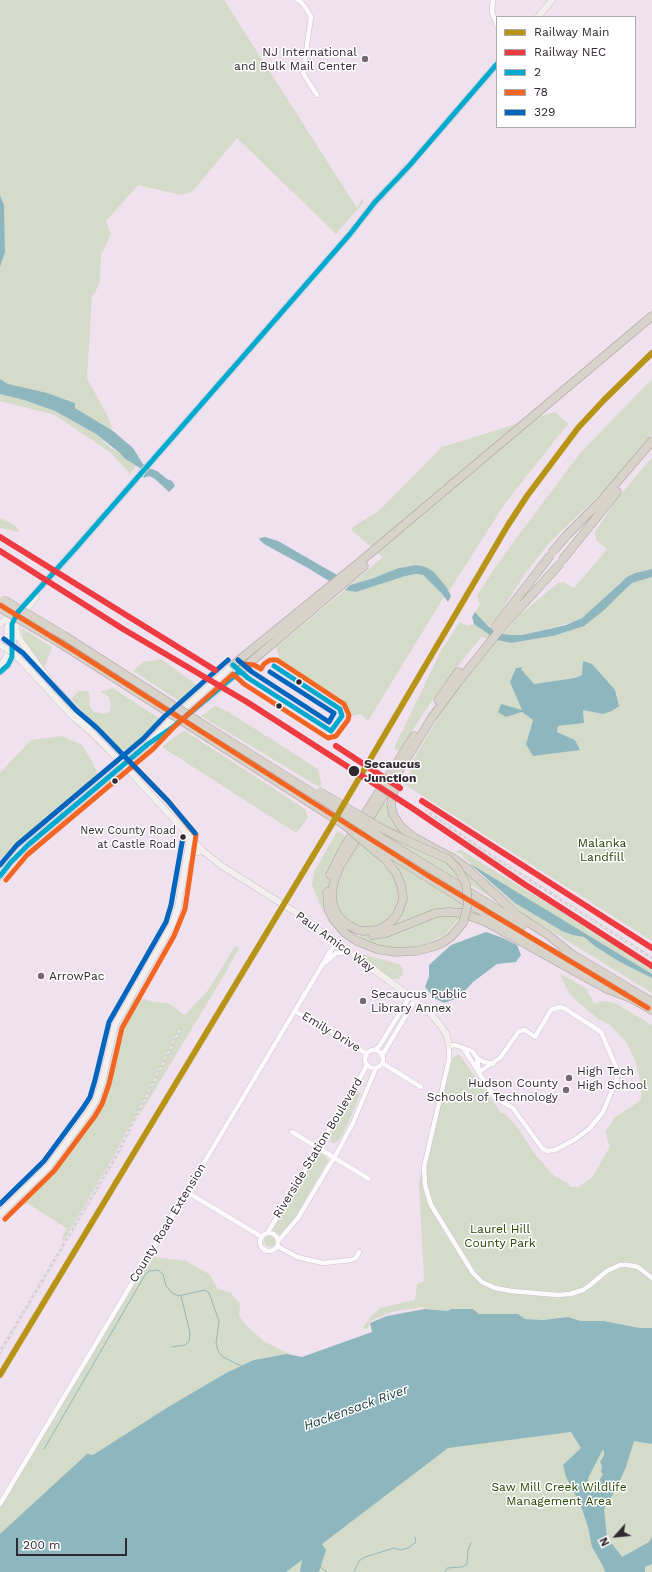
<!DOCTYPE html>
<style>
body{margin:0}
#map{position:relative;width:652px;height:1572px;overflow:hidden;background:#f0e1ef;font-family:"Work Sans",sans-serif}
canvas{display:block}
.legend{position:absolute;left:496px;top:16px;width:140px;height:112px;box-sizing:border-box;background:#fff;border:1px solid #ada9ad;margin:0;padding:5px 7px;list-style:none;font-size:12px;color:#322831}
.legend li{display:flex;align-items:center;gap:8px;height:20px}
.legend b{width:20px;border:1px solid #ada9ad}
.north{position:absolute;left:596px;top:1516px;width:40px;height:40px;-webkit-text-stroke:3px #fff;paint-order:stroke;rotate:243deg;font-size:11px;font-weight:700;line-height:16px;text-align:center;color:#322831}
.north::after{content:'';display:block;margin:auto;width:14px;height:18px;background:#322831;clip-path:polygon(50% 0,100% 100%,50% 72%,0 100%)}
.scale{position:absolute;left:16px;top:1538px;width:111px;height:18px;box-sizing:border-box;border:2px solid #322831;border-top:0;padding-left:5px;font-size:12px;line-height:14px;white-space:nowrap;color:#322831;-webkit-text-stroke:3px #fff;paint-order:stroke}
</style>
<div id="map">
<canvas width="652" height="1572"></canvas>
<ul class="legend">
<li><b style="height:5px;background:#b79416"></b>Railway Main</li>
<li><b style="height:5px;background:#ee3a41"></b>Railway NEC</li>
<li><b style="height:5px;background:#00a9ce"></b>2</li>
<li><b style="height:5px;background:#f26522"></b>78</li>
<li><b style="height:5px;background:#0065bd"></b>329</li>
</ul>
<div class="north">N</div>
<div class="scale">200 m</div>
</div>
<script>
const ctx = document.querySelector('canvas').getContext('2d');
ctx.lineJoin = 'round';
function paint(path, color) {
  ctx.fillStyle = color;
  ctx.fill(path, 'evenodd');
}
function poly(rows) {
  const path = new Path2D();
  for (const r of rows) {
    if (r.length === 3) {
      path.moveTo(r[0] + r[2], r[1]);
      path.arc(r[0], r[1], r[2], 0, 2 * Math.PI);
      continue;
    }
    path.moveTo(r[0], r[1]);
    for (let i = 2; i < r.length; i += 2) path.lineTo(r[i], r[i + 1]);
  }
  return path;
}
function stroke(path, color, width, dash) {
  ctx.strokeStyle = color;
  ctx.lineWidth = width;
  ctx.lineCap = dash ? 'butt' : 'round';
  ctx.setLineDash(dash || []);
  ctx.stroke(path);
}
function drawText(font, color, halo, rows, align = 'center') {
  ctx.font = font + ' "Work Sans",sans-serif';
  ctx.lineWidth = 3;
  ctx.setLineDash([]);
  ctx.textBaseline = 'middle';
  ctx.strokeStyle = halo;
  ctx.fillStyle = color;
  for (const [text, x, y, turn = 0] of rows) {
    ctx.save();
    ctx.translate(x, y);
    ctx.rotate((+turn || 0) * Math.PI / 180);
    ctx.textAlign = isNaN(turn) ? turn : align;
    if (halo) ctx.strokeText(text, 0, 0);
    ctx.fillText(text, 0, 0);
    ctx.restore();
  }
}
paint(poly([
 [0,0,224,0,357,208,363,197,363,203,336,234,237,138,192,192,181,195,138,185,106,221,111,234,101,255,100,281,96,291,92,296,87,378,108,417,113,431,75,408,72,401,8,384,0,379,0,267,5,252,4,205,0,195],
 [652,379,652,434,605,490,551,541,527,571,497,617,489,626,475,612,480,605,477,595,503,556,581,452],
 [0,394,24,400,55,411,96,434,112,449,120,453,124,458,136,465,130,474,111,453,55,415,0,401],
 [555,412,568,424,506,502,449,591,440,581,405,566,371,579,350,585,383,557,351,530,354,526,379,511,442,447],
 [652,457,652,569,635,573,618,584,592,609,582,618,573,622,522,635,511,635,503,634,521,614,558,583,563,582,574,588,607,549,596,540,595,532,616,500],
 [0,518,15,525,20,532,0,528],
 [416,574,423,575,444,597,368,721,360,714,353,716,342,699,280,661,276,647,345,590,356,592,405,575],
 [652,577,652,941,404,784,412,768,409,766,438,718,463,681,493,645,482,636,439,690,399,751,394,748,442,649,460,622,468,626,474,624,497,640,511,643,553,636,572,630,612,603,632,583],
 [523,667,521,669,533,684,575,678,582,675,603,714,583,710,584,723,558,726,557,732,575,740,580,750,526,744,533,720,522,712,506,717,522,711,516,668],
 [21,628,52,647,44,667,24,641],
 [161,659,201,688,184,704,133,671,143,662],
 [113,688,163,721,128,750,118,749,71,699,79,691,88,691,90,697,89,705,94,712,104,714,110,712,111,705,109,697,100,692],
 [215,706,227,711,318,769,321,781,321,788,201,716],
 [185,731,305,809,308,817,300,829,296,833,162,747,174,737],
 [62,736,82,745,92,761,99,777,0,859,0,773,31,740],
 [383,802,389,806,397,826,463,866,487,888,495,900,471,885,461,916,445,935,422,946,396,949,381,948,359,940,363,927,349,922,342,915,321,907,312,885,314,872,337,831,356,843],
 [458,850,461,850,621,948,652,970,652,974,514,892,474,866,463,858,462,854,456,853],
 [486,878,506,896,528,911,562,931,572,935,584,937,596,947,620,962,652,978,652,993,524,914,486,881],
 [235,946,239,948,226,972,144,1108,129,1127,112,1159,64,1240,62,1239,66,1228,27,1203,25,1205,21,1200,51,1170,92,1115,102,1097,106,1083,120,1026,135,996,153,1002,168,1003,185,1015,209,989],
 [357,953,399,964,403,969,402,976,398,979,392,979],
 [559,973,587,989,594,1004,603,1001,615,1003,652,1025,652,1328,640,1328,604,1321,581,1321,568,1317,543,1320,525,1319,479,1314,473,1309,451,1309,448,1311,425,1309,423,1307,395,1311,372,1320,369,1323,368,1329,363,1328,371,1316,380,1308,415,1300,417,1284,424,1281,419,1182,452,1058,459,1054,501,1113,504,1113,518,1128,534,1153,553,1175,569,1184,571,1187,578,1187,592,1178,610,1146,608,1142,606,1131,615,1117,634,1105,641,1099,641,1085,636,1063,627,1043,610,1025,598,1019,570,995],
 [356,1092,359,1092,360,1094,349,1121,340,1139,334,1143,331,1142,330,1134],
 [320,1153,326,1157,328,1161,293,1221,280,1235,271,1229,317,1155],
 [270,1241,6],
 [154,1257,186,1261,209,1274,218,1289,230,1292,240,1304,239,1316,249,1328,265,1342,290,1354,263,1358,226,1373,168,1407,93,1455,87,1454,0,1535,0,1508,147,1263],
 [652,1425,652,1572,268,1572,439,1428]
]), '#d4dcc9');
paint(poly([
 [0,195,4,205,5,252,0,267],
 [0,379,8,384,47,393,75,403,75,408,113,431,133,448,143,464,149,468,157,471,167,479,172,481,175,486,169,492,155,479,149,476,144,478,143,476,145,473,140,468,124,458,120,453,96,434,55,411,24,400,0,394],
 [265,537,278,541,337,575,329,581,308,568,264,544,259,539,260,538],
 [416,565,426,567,434,572,447,588,451,596,448,602,442,594,423,575,416,574,405,576,356,592,345,590,350,585,371,579,399,568],
 [652,569,652,577,632,583,603,611,584,626,553,636,511,643,497,640,474,624,472,617,475,612,489,627,503,634,511,635,522,635,566,625,582,618,627,577,635,573],
 [583,661,592,664,615,690,619,706,612,711,603,714,583,710,584,723,558,726,557,732,575,740,580,750,533,756,526,744,533,720,522,712,506,717,498,712,501,704,522,710,510,682,516,668,523,667,521,669,534,684,575,678,582,675],
 [469,863,652,974,652,978,620,962,596,947,584,937,572,935,562,931,515,903],
 [486,932,503,938,517,945,521,955,516,962,497,964,473,982,458,998,444,1003,434,998,425,987,429,976,429,965,451,945],
 [425,1309,448,1311,451,1309,473,1309,479,1314,518,1314,525,1319,543,1320,568,1317,581,1321,604,1321,640,1328,652,1328,652,1444,634,1441,626,1467,616,1489,604,1509,607,1537,622,1557,649,1542,652,1537,652,1564,645,1567,645,1572,605,1572,603,1566,592,1547,588,1527,581,1506,566,1477,563,1465,581,1448,571,1432,448,1448,322,1544,326,1550,319,1572,300,1572,302,1560,286,1572,0,1572,0,1534,87,1454,93,1455,168,1407,226,1373,254,1360,287,1354,302,1357,372,1332,370,1323,387,1316],
 [604,1450,604,1455,600,1462,602,1466,601,1472,603,1474,594,1490,589,1487,588,1478,602,1451]
]), '#8eb6be');
stroke(poly([
 [172,1347,185,1345,189,1341,190,1333,181,1296],
 [44,1449,145,1275,149,1271,158,1270,163,1274,166,1286,171,1292,178,1296,205,1290,209,1293,219,1321,216,1344,219,1353,223,1357,241,1366],
 [320,1567,327,1572],
 [354,1572,359,1561,365,1557,394,1548,401,1550,408,1548,416,1542,415,1537],
 [445,1572,447,1568,462,1567,467,1564,468,1550,471,1543]
]), '#8eb6be', 1);
const street = poly([
 [297,0,300,1,306,8,311,17,303,73,317,95],
 [493,0,492,12,497,25],
 [326,962,336,953,349,952],
 [295,1011,367,1054],
 [376,1049,380,1045,410,996],
 [464,1049,495,1098,513,1108,542,1148,547,1151,555,1150,574,1140,589,1129,603,1112,618,1076,617,1069,601,1032,564,1008,560,1007,551,1010,535,1037,525,1030,519,1031,500,1058,479,1072],
 [374,1059,9],
 [383,1054,415,1000],
 [477,1058,484,1062,493,1064],
 [382,1063,421,1087],
 [479,1072,477,1058,472,1051,455,1045,449,1046,449,1060,424,1167,425,1185,431,1205,473,1273,482,1282,495,1288,511,1291,558,1295,570,1294,583,1290,590,1285,607,1271,620,1265,628,1265,638,1267,652,1278],
 [292,1132,369,1179],
 [187,1192,262,1237],
 [268,1232,364,1071,367,1064],
 [269,1242,9],
 [279,1240,298,1218,338,1151,353,1123,376,1068],
 [277,1246,297,1257,323,1263,351,1260,356,1258,359,1252],
 [0,1504,336,942]
]);
const secondary = poly([
 [538,17,552,0],
 [36,597,17,622,16,628,18,637,49,680,83,719,89,728],
 [0,624,11,614],
 [23,663,71,715,92,733,132,774,203,851,222,866,295,912,426,1008,441,1026,447,1035,449,1046],
 [0,667,7,656,8,649,7,629,11,618],
 [0,672,8,665,12,657,13,644,12,624,18,612,75,549,350,234,375,202,409,166,497,64],
 [162,734,197,707,240,671],
 [188,859,192,853,203,851],
 [0,876,11,862,22,850,148,744,169,722,233,665],
 [0,1214,49,1166,89,1112,96,1100,102,1082,115,1025,172,925,178,907,190,838]
]);
const highway = poly([
 [553,551,567,535,600,502,652,441],
 [563,559,617,492],
 [495,627,549,557],
 [233,665,361,561,652,316],
 [240,671,364,566],
 [438,700,458,672],
 [199,722,317,796],
 [193,728,346,826],
 [398,779,392,797,391,804,393,814,401,827,415,838,454,859,469,870,516,914,548,935,569,952],
 [379,827,401,838],
 [375,834,523,925],
 [374,844,476,908,576,966],
 [368,845,385,859,396,873,401,885,403,899,398,913,390,923,378,930,364,931,358,930,348,925,339,917,335,910,332,900,332,891,335,878,340,866,431,719,458,682,503,626,559,565],
 [330,875,343,849,414,736],
 [327,892,328,909,333,919,345,933,357,941,377,949,395,952,416,951,432,947],
 [373,935,386,933,436,913,449,912,462,913,486,922,607,989,633,999],
 [565,950,652,1002],
 [629,997,652,1010]
]);
stroke(street, '#cbc0cb', 5.5);
stroke(secondary, '#cbc0cb', 7);
stroke(highway, '#a99f9b', 9);
stroke(street, '#fdfafd', 4.5);
stroke(secondary, '#f2efed', 6);
stroke(highway, '#d7d3ca', 8);
const rail = poly([
 [427,811,483,850,652,958],
 [0,1352,118,1153,180,1029]
]);
stroke(rail, '#d4cfd3', 2.5);
stroke(rail, '#fff', 1, [3]);
const secondaryBridge = poly([
 [0,645,13,653,23,663]
]);
const highwayBridge = poly([
 [4,600,63,635,199,722],
 [0,608,50,637,193,728],
 [320,792,379,827],
 [317,796,375,834],
 [346,826,368,845],
 [401,838,448,859,458,869,466,884,468,904,463,923,451,937,442,943,432,947]
]);
stroke(secondaryBridge, '#cbc0cb', 7, []);
stroke(highwayBridge, '#a99f9b', 9, []);
stroke(secondaryBridge, '#f2efed', 6);
stroke(highwayBridge, '#d7d3ca', 8);
stroke(poly([
 [233,665,248,678,331,731,342,716,340,709,274,666],
 [0,672,8,665,12,657,12,624,18,612,75,549,350,234,375,202,409,166,497,64],
 [0,876,11,862,28,845,148,744,173,727,240,671]
]), '#00a9ce', 5);
stroke(poly([
 [0,605,73,650,427,875,648,1008],
 [6,880,27,855,153,749,174,727,233,674,244,684,328,738,336,736,348,720,349,715,344,704,277,660,270,660,264,664,261,669,254,665,243,664],
 [5,1219,54,1171,95,1116,102,1104,109,1084,122,1028,174,936,185,909,196,835,168,801,128,760]
]), '#f26522', 5);
stroke(poly([
 [4,639,23,653,76,710,97,728,168,801,195,833],
 [238,660,252,672,329,722,334,713,270,672],
 [0,865,17,845,143,739,164,717,228,660],
 [0,1204,44,1161,83,1108,90,1097,95,1080,109,1022,166,922,171,905,183,837]
]), '#0065bd', 5);
stroke(poly([
 [0,1375,328,831,508,525,527,496,578,428,604,400,652,353]
]), '#b79416', 6);
stroke(poly([
 [0,537,215,670],
 [0,551,123,629,247,702,412,808,524,884,652,966],
 [336,746,400,788],
 [422,801,652,948]
]), '#ee3a41', 6);
for (const [x, y, r, color] of [
 [365,59,4,"#746974"],
 [299,682,3.5,"#322831"],
 [279,706,3.5,"#322831"],
 [354,771,6,"#322831"],
 [115,781,3.5,"#322831"],
 [183,837,3.5,"#322831"],
 [41,976,4,"#746974"],
 [363,1001,4,"#746974"],
 [569,1078,4,"#746974"],
 [566,1090,4,"#746974"]
]) {
  const dot = new Path2D();
  dot.arc(x, y, r, 0, 2 * Math.PI);
  ctx.fillStyle = color;
  ctx.fill(dot);
  stroke(dot, '#fff', 1.5);
}
drawText('11px', '#322831', '#fff', [
 ["New County Road",176,831],
 ["at Castle Road",176,845]
], 'right');
drawText('12px', '#322831', '#fff', [
 ["NJ International",357,52,"right"],
 ["and Bulk Mail Center",357,66,"right"],
 ["ArrowPac",49,976],
 ["Secaucus Public",371,994],
 ["Library Annex",371,1008],
 ["High Tech",577,1071],
 ["High School",577,1085],
 ["Hudson County",558,1083,"right"],
 ["Schools of Technology",558,1097,"right"]
], 'left');
drawText('bold 12px', '#322831', '#fff', [
 ["Secaucus",364,764],
 ["Junction",364,778]
], 'left');
drawText('12px', '#274300', '#fff', [
 ["Malanka",602,843],
 ["Landfill",602,857],
 ["Laurel Hill",500,1229],
 ["County Park",500,1243],
 ["Saw Mill Creek Wildlife",559,1487],
 ["Management Area",559,1501]
]);
drawText('12px', '#322831', '#fff', [
 ["Paul Amico Way",335,942,36],
 ["Emily Drive",331,1032,31],
 ["Riverside Station Boulevard",318,1148,-59],
 ["County Road Extension",168,1223,-59]
]);
drawText('italic 13px', '#1a3b3d', '#fff', [
 ["Hackensack River",356,1408,-20]
]);
</script>
